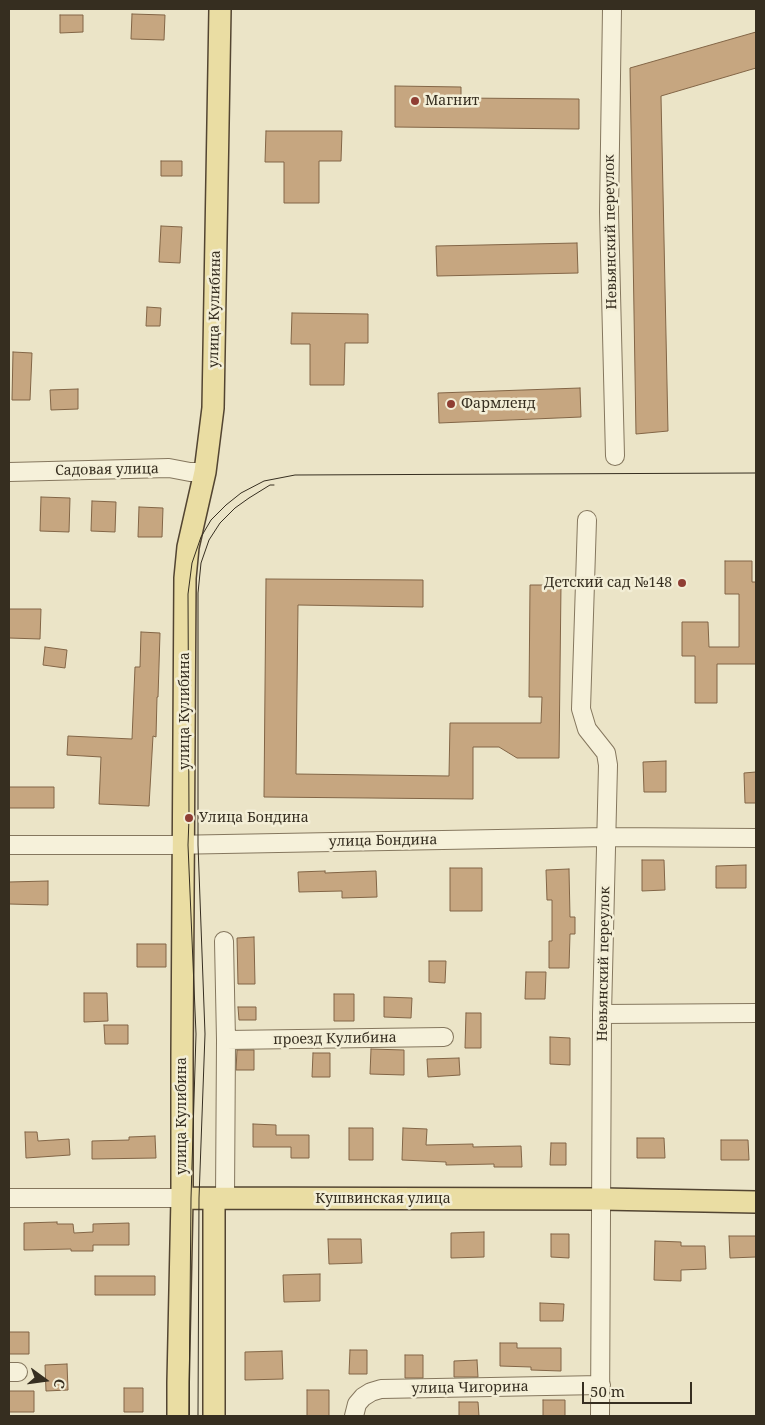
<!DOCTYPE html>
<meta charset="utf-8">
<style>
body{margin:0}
#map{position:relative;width:765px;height:1425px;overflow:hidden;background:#ebe4c7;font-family:"Noto Serif",serif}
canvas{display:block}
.frame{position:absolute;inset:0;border:10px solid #362e20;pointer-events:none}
.north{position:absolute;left:20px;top:1355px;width:50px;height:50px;-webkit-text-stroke:4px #f3eed6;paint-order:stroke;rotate:104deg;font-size:14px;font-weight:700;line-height:20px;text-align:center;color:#362e20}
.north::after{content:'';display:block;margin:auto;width:18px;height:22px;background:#362e20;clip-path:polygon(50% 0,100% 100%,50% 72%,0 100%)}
.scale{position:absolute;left:582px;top:1382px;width:110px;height:22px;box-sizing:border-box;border:2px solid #362e20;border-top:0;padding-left:6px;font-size:15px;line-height:18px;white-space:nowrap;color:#362e20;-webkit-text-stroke:4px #f3eed6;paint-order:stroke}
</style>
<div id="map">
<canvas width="765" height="1425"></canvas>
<div class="frame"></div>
<div class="north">С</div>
<div class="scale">50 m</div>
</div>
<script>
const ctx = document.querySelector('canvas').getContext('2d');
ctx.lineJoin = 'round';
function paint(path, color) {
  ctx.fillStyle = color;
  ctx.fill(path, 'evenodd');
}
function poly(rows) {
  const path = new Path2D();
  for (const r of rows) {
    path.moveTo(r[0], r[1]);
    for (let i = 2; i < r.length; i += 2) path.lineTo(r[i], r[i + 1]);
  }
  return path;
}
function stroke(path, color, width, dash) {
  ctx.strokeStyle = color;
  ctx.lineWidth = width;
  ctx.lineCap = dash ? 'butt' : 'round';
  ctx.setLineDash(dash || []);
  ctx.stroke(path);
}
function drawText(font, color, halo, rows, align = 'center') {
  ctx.font = font + ' "Noto Serif",serif';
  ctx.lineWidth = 5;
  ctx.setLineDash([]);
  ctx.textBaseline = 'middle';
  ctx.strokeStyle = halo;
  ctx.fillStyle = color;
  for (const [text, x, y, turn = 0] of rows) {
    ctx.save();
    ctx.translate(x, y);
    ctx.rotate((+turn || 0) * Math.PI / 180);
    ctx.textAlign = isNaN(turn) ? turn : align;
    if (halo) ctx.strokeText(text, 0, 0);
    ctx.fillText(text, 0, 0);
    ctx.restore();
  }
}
const building = poly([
 [132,14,165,15,164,40,131,39,132,14],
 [60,15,83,15,83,32,60,33,60,15],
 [756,32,756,68,661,96,668,431,636,434,630,68,756,32],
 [395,86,461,87,461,98,579,99,579,129,395,127,395,86],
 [266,131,342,131,341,161,319,161,319,203,284,203,284,162,265,162,266,131],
 [161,161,182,161,182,176,161,176,161,161],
 [161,226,182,227,180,263,159,262,161,226],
 [577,243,578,273,437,276,436,246,577,243],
 [147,307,161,308,160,326,146,326,147,307],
 [292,313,368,314,368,343,345,343,344,385,310,385,310,344,291,344,292,313],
 [13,352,32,353,30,400,12,400,13,352],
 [580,388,581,417,439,423,438,393,580,388],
 [78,389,78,409,51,410,50,390,78,389],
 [41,497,70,498,69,532,40,531,41,497],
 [92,501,116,502,115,532,91,531,92,501],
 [139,507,163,508,162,537,138,537,139,507],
 [725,561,752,561,752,582,756,582,756,664,717,664,717,703,695,703,695,656,682,656,682,622,708,622,709,647,739,647,739,594,725,594,725,561],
 [266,579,423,580,423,607,298,605,296,774,449,776,450,723,541,723,542,697,529,697,530,585,561,585,559,758,517,758,499,747,473,747,473,799,264,797,266,579],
 [9,609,41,609,40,639,9,638,9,609],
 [141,632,160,633,158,697,157,697,156,737,153,736,149,806,99,804,101,757,67,755,68,736,132,739,135,667,140,667,141,632],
 [45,647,67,650,65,668,43,665,45,647],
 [666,761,666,792,644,792,643,762,666,761],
 [756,772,756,803,745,803,744,773,756,772],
 [9,787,54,787,54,808,9,808,9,787],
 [642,860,664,860,665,890,642,891,642,860],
 [746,865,746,888,716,888,716,866,746,865],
 [450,868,482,868,482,911,450,911,450,868],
 [569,869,570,917,575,917,575,934,570,934,569,968,549,968,549,941,552,941,552,900,547,900,546,870,569,869],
 [325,871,325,873,376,871,377,897,342,898,342,891,299,892,298,872,325,871],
 [48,881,48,905,9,904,9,882,48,881],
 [254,937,255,984,238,984,237,938,254,937],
 [137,944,166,944,166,967,137,967,137,944],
 [429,961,446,961,445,983,429,982,429,961],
 [526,972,546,972,545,999,525,999,526,972],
 [84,993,107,993,108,1021,84,1022,84,993],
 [334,994,354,994,354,1021,334,1021,334,994],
 [384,997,412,998,411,1018,384,1017,384,997],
 [238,1007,256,1007,256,1020,239,1020,238,1007],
 [466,1013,481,1013,481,1048,465,1048,466,1013],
 [104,1025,128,1025,128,1044,105,1044,104,1025],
 [550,1037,570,1038,570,1065,550,1064,550,1037],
 [371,1049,404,1050,404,1075,370,1074,371,1049],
 [237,1050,254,1050,254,1070,236,1070,237,1050],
 [313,1053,330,1053,330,1077,312,1077,313,1053],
 [459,1058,460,1075,428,1077,427,1059,459,1058],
 [253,1124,276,1125,276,1135,309,1135,309,1158,291,1158,291,1147,253,1147,253,1124],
 [349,1128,373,1128,373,1160,349,1160,349,1128],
 [403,1128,427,1129,426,1145,473,1144,473,1147,521,1146,522,1167,494,1167,494,1164,446,1165,446,1162,402,1160,403,1128],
 [25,1132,37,1132,38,1141,69,1139,70,1155,26,1158,25,1132],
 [155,1136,156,1158,92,1159,92,1141,129,1140,129,1137,155,1136],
 [637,1138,664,1138,665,1158,637,1158,637,1138],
 [721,1140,748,1140,749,1160,721,1160,721,1140],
 [551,1143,566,1143,566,1165,550,1165,551,1143],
 [57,1222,57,1224,73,1224,74,1233,93,1232,93,1224,129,1223,129,1245,93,1245,93,1251,71,1251,71,1249,24,1250,24,1223,57,1222],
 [484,1232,484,1257,451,1258,451,1233,484,1232],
 [551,1234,569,1234,569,1258,551,1257,551,1234],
 [729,1236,756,1236,756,1257,730,1258,729,1236],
 [328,1239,361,1239,362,1263,329,1264,328,1239],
 [655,1241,681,1242,681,1246,705,1246,706,1269,681,1270,681,1281,654,1280,655,1241],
 [320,1274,320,1301,284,1302,283,1275,320,1274],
 [95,1276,155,1276,155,1295,95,1295,95,1276],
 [540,1303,564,1304,563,1321,540,1321,540,1303],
 [9,1332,29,1332,29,1354,9,1354,9,1332],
 [500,1343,517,1343,517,1348,561,1348,561,1371,531,1370,531,1367,500,1366,500,1343],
 [350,1350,367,1350,367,1374,349,1374,350,1350],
 [282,1351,283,1379,245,1380,245,1352,282,1351],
 [405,1355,423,1355,423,1378,405,1378,405,1355],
 [477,1360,478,1377,454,1377,454,1361,477,1360],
 [67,1364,68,1390,46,1391,45,1365,67,1364],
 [124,1388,143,1388,143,1412,124,1412,124,1388],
 [307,1390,329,1390,329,1416,307,1416,307,1390],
 [9,1391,34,1391,34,1412,9,1412,9,1391],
 [543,1400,565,1400,565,1416,543,1416,543,1400],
 [459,1402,478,1402,479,1416,459,1416,459,1402]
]);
paint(building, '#c6a680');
stroke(building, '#826546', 1);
const minor = poly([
 [612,9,609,212,615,456],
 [9,472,169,468,190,472,205,472],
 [587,520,581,709,587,729,606,753,608,765,602,1014,600,1416],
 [9,845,169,845,607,837,756,838],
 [224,941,226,1040,225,1199],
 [602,1014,756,1013],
 [226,1040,444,1037],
 [9,1198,182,1198],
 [9,1372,18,1372],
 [354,1416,357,1404,363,1397,371,1392,381,1389,601,1385]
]);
const major = poly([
 [182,1198,602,1199,756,1202],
 [178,1416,178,1382,182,1198,182,1055,185,578,188,547,205,472,213,408,220,9],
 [214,1416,214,1199]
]);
stroke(minor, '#85775e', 20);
stroke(major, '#534532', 24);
stroke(minor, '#f6f1da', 18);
stroke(major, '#eadda3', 21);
stroke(poly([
 [189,1416,191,1198,196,1034,188,845,189,818,188,594,192,563,201,537,211,520,226,505,241,493,264,481,295,475,756,473],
 [198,1416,199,1198,205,1034,198,845,198,593,201,563,209,540,220,523,235,508,249,498,270,485,274,485]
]), '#362e20', 1);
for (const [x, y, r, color] of [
 [415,101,5,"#8f3e33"],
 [451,404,5,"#8f3e33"],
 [682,583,5,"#8f3e33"],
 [189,818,5,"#8f3e33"]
]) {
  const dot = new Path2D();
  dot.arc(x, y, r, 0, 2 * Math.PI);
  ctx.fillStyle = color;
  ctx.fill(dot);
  stroke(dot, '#f3eed6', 2);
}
drawText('14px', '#362e20', '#f3eed6', [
 ["Магнит",425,101],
 ["Фармленд",461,404],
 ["Детский сад №148",672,583,"right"],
 ["Улица Бондина",199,818]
], 'left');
drawText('14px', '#362e20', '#f3eed6', [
 ["Невьянский переулок",611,232,-91],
 ["улица Кулибина",215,309,-89],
 ["Садовая улица",107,470,-1],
 ["улица Кулибина",185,711,-90],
 ["улица Бондина",383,841,-1],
 ["Невьянский переулок",604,964,-89],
 ["проезд Кулибина",335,1039,-1],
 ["улица Кулибина",182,1116,-90],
 ["Кушвинская улица",383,1199],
 ["улица Чигорина",470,1388,-1]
]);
</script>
